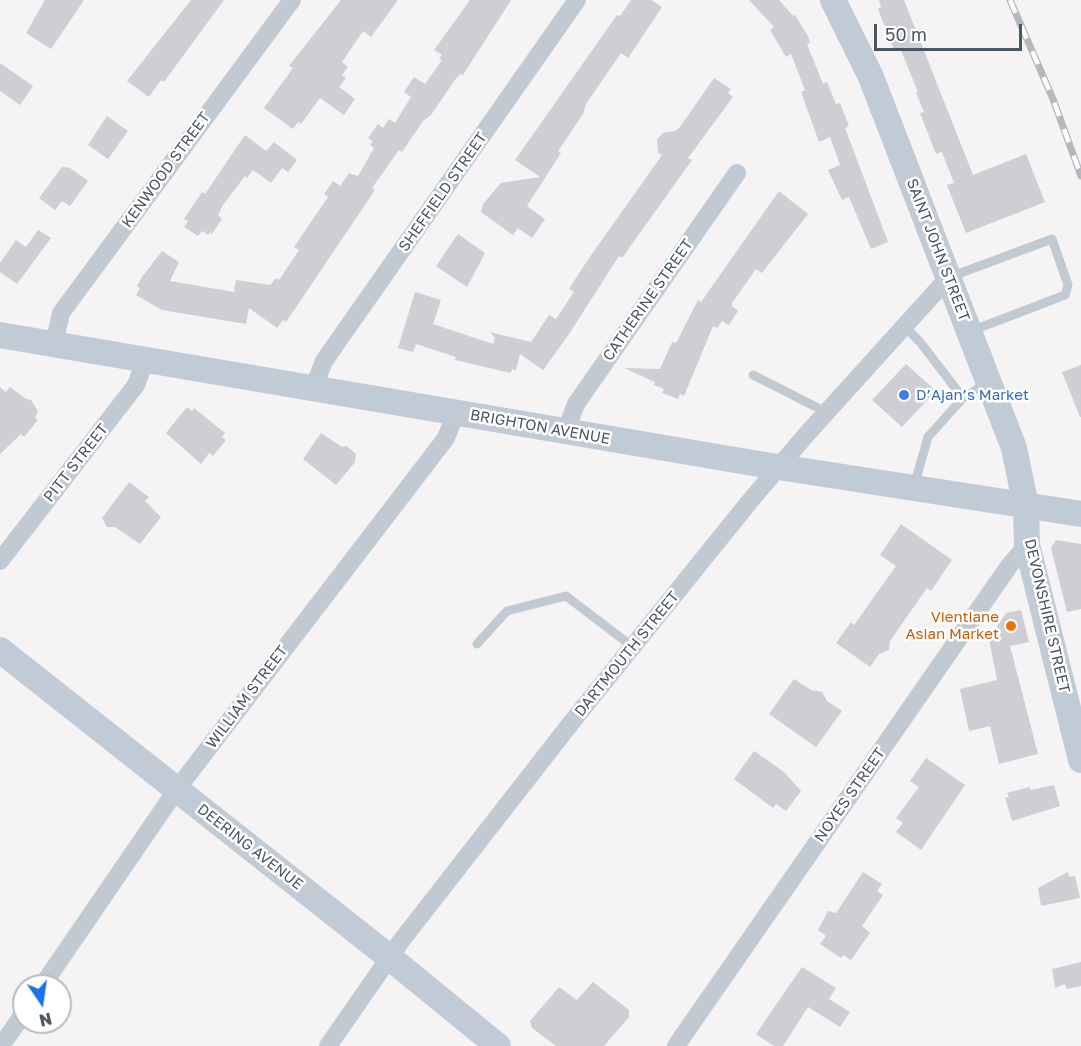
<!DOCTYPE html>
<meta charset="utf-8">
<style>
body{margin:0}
#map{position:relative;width:1081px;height:1046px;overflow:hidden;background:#f5f3f3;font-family:"Golos Text",sans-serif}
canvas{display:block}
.north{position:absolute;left:12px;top:974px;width:60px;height:60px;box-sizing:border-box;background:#fff;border:2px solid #b7bbc0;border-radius:50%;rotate:167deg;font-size:16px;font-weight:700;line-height:24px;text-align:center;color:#4a5661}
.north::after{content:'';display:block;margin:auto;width:21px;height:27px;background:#1a73e8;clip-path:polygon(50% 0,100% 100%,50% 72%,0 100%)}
.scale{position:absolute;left:874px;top:24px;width:148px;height:27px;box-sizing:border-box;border:3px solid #4a5661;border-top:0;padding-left:8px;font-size:18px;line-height:21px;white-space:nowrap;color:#4a5661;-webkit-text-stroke:4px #fff;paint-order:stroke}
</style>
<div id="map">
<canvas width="1081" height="1046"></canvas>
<div class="north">N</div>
<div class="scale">50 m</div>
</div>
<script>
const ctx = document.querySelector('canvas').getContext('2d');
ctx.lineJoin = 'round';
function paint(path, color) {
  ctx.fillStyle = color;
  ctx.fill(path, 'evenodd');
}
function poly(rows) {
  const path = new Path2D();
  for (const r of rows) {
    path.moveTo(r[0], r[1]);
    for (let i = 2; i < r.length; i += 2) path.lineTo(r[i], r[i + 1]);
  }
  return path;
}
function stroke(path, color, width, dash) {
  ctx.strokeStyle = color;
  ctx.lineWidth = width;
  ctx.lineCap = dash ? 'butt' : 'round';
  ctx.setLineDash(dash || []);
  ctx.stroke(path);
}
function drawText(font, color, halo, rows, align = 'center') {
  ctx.font = font + ' "Golos Text",sans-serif';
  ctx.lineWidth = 5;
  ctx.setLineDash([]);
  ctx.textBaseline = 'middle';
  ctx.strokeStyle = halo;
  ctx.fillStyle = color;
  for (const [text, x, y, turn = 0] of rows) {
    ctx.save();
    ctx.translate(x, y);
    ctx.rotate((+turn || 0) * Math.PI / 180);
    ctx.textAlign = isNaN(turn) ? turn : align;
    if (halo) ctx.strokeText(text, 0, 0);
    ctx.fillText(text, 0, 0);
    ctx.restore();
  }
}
paint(poly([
 [45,0,84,0,51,49,26,33],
 [191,0,224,0,164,82,161,80,149,97,127,81],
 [341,0,398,0,371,37,363,31,342,62,348,67,342,75,346,78,339,87,355,99,344,115,320,98,301,124,298,122,293,129,264,108,293,68,289,66],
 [470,0,511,0,463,75,460,74,454,81,431,115,423,121,402,152,399,150,372,188,375,190,286,322,283,320,277,328,249,308,246,324,162,310,136,295,140,288,137,286,142,277,162,251,179,262,170,281,234,292,236,280,270,285,276,278,279,280,299,250,294,247,328,197,324,194,333,181,340,186,349,173,358,176,374,148,370,145,373,141,368,138,378,124,383,128,389,119,395,123,411,97,404,92,414,77,425,84,442,60,439,58,442,55,434,50],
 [631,0,651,0,662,7,628,58,621,53,586,104,583,114,558,151,561,153,532,198,527,206,545,219,532,238,518,228,513,235,481,212,483,204,501,183,540,177,515,160,617,15,620,16],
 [749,0,779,0,793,16,795,15,808,36,810,43,807,44,823,84,827,82,836,104,840,103,849,126,845,128,888,242,871,249,849,197,842,200,828,170,840,165,830,137,819,142,801,92,805,90,791,54,786,57,770,30,774,27],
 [879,0,904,0,973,175,1026,154,1045,202,966,233,947,185,954,183,942,152,936,154,920,113,924,112,916,93,918,92,900,48,894,50,878,9,881,7],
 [0,63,33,86,20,105,0,91],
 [714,78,731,89,728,93,733,97,688,158,692,160,622,258,619,256,567,337,543,370,520,354,516,370,512,369,511,373,455,360,456,357,416,344,413,352,398,348,415,292,441,300,433,324,493,344,495,338,490,332,531,342,549,315,556,319,574,292,569,289,587,261,662,155,658,153,657,139,663,133,675,131,680,127],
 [107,116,128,131,108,159,88,145],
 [245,135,266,151,274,142,297,160,288,172,282,168,271,183,253,170,247,178,245,176,223,205,218,215,222,219,212,234,210,232,208,235,202,231,198,236,184,227,188,221,184,219,202,192,205,194],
 [62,167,70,168,88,181,70,206,62,201,55,210,39,198],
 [779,191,808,214,762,273,756,269,732,303,732,306,738,311,729,325,722,321,717,328,713,326,684,396,680,394,678,399,662,393,664,389,654,385,655,382,624,368,660,369,672,342,676,343,698,300,701,302],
 [38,230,51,238,17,284,0,272,0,263,16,240,26,247],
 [458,234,485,253,467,287,436,266],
 [906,364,936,391,902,427,872,400],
 [1081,365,1081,417,1080,417,1062,372],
 [0,387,6,392,10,387,26,399,31,400,38,411,35,418,38,420,24,437,21,434,0,454],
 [187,407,192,411,194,408,225,433,222,437,226,440,213,456,209,453,201,464,166,433],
 [321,433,342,447,347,446,356,454,355,462,336,485,303,459],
 [129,482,149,497,145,501,161,517,140,544,115,527,107,527,102,518],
 [901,524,952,560,931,591,927,588,890,641,889,650,879,654,870,667,836,643,851,622,854,625,896,566,880,555],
 [1056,540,1081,544,1081,609,1067,612,1051,548],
 [1021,610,1029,642,1010,646,1038,754,999,764,990,726,969,731,960,689,997,680,989,639,1006,613],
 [794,679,811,690,822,692,827,701,842,711,816,747,769,714],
 [754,751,784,772,801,791,786,811,776,804,773,808,734,779],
 [926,758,965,785,921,850,896,832,903,823,896,818,919,787,910,781],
 [1054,785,1060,806,1012,821,1005,798,1009,797,1007,793,1030,787,1030,790],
 [863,872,882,884,877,891,883,895,862,926,870,933,851,960,843,955,841,958,820,944,826,936,818,930,828,911,836,913],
 [1068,872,1069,877,1075,876,1080,898,1041,906,1038,888],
 [1081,962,1081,986,1067,989,1065,984,1055,988,1052,969],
 [802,967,836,988,829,999,850,1012,840,1027,808,1007,783,1046,774,1046,756,1034],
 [593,982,629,1010,629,1017,604,1046,556,1046,532,1028,530,1021,559,987,577,1000]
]), '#cdcfd5');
stroke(poly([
 [950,277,1052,239,1068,285,1065,295,971,331],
 [904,326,920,342,963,398],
 [753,375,826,412],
 [914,486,928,437,963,398,988,382],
 [477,644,507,611,566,596,633,647]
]), '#c1cad2', 9);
stroke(poly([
 [54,345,61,313,292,0],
 [314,387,324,361,577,0],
 [566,431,576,404,737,173],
 [0,561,136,385,145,361],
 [42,986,177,789,446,438,456,412],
 [1,1046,24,1013],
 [328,1046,401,941,571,723,750,501,805,436,948,278],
 [676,1046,1009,566,1027,545]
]), '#c1cad2', 18);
stroke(poly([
 [833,0,871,77,1014,448,1026,506,1027,545,1081,760],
 [0,335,753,463,1081,514],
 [0,650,389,957,498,1046]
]), '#c1cbd6', 26);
const rail = poly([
 [1010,0,1053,99,1081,176]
]);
stroke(rail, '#b5b8bd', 7);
stroke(rail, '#fff', 4.5, [14]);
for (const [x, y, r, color] of [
 [904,395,6,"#3f7fe0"],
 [1011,626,6,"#e8710a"]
]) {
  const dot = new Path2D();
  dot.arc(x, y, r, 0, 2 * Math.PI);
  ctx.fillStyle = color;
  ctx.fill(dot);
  stroke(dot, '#fff', 2);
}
drawText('15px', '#4a5661', '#fff', [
 ["KENWOOD STREET",166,170,-54],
 ["SHEFFIELD STREET",443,192,-55],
 ["SAINT JOHN STREET",938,250,69],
 ["CATHERINE STREET",648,300,-55],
 ["BRIGHTON AVENUE",540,427,10],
 ["PITT STREET",76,463,-52],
 ["DEVONSHIRE STREET",1047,616,77],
 ["DARTMOUTH STREET",627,654,-51],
 ["WILLIAM STREET",247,697,-53],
 ["NOYES STREET",850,795,-55],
 ["DEERING AVENUE",250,847,38]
]);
drawText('15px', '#366cbe', '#fff', [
 ["D’Ajan’s Market",916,395]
], 'left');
drawText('15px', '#c56008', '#fff', [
 ["Vientiane",999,617],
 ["Asian Market",999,634]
], 'right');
</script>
